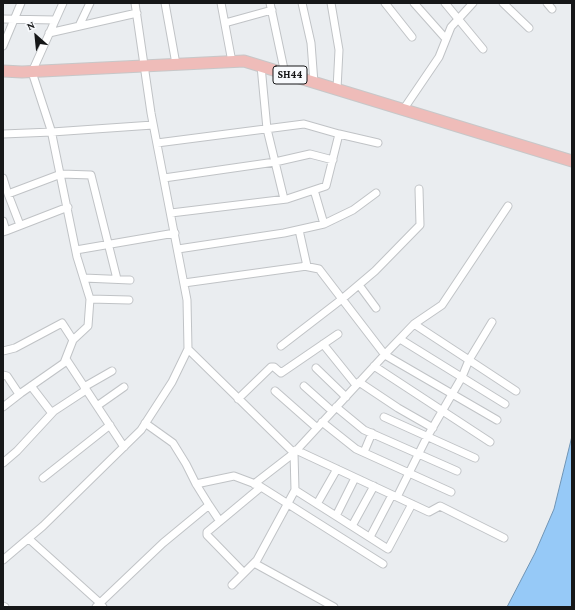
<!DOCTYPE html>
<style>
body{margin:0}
#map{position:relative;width:575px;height:610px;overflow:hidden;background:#eaedf0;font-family:"Crimson Pro",serif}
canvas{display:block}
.frame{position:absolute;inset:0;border:4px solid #161718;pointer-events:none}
.north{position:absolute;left:16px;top:16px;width:40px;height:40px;-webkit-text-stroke:3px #f8fafd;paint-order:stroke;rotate:333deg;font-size:11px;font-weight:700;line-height:16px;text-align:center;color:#161718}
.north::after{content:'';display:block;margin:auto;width:14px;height:18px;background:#161718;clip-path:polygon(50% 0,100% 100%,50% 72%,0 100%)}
</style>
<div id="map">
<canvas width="575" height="610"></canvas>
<div class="frame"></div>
<div class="north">N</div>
</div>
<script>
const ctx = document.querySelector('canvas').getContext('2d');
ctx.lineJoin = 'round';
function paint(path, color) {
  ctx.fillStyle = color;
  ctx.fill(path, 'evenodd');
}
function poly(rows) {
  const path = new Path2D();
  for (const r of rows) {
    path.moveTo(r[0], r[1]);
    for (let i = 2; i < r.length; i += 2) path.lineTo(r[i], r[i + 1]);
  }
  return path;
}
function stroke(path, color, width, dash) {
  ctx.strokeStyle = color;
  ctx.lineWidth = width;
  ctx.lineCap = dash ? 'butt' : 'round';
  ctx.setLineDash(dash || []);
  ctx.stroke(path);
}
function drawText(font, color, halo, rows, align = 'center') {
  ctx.font = font + ' "Crimson Pro",serif';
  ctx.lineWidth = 4;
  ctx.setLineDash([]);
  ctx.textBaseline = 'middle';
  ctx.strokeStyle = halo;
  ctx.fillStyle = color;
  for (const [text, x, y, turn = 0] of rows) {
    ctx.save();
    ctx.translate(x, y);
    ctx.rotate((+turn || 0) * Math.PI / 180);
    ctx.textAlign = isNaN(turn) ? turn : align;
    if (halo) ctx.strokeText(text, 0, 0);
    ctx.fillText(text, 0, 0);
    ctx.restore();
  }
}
const water = poly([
 [572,436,572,607,507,607,535,553,554,509,572,436]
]);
paint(water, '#96c9f7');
stroke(water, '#7094b4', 1);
const minor = poly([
 [165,3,176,64],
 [221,3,232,62],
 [270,3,285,74],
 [302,3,311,43,314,83],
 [331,3,339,50,337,89],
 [385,3,412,37],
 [414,3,446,39],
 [445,3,483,49],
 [503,3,529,28],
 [547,3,552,9],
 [3,19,55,20],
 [225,23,272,10],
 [79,26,90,3],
 [49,33,137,13],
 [3,46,21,3],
 [261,66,267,129,284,199],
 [403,110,439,57,451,27,473,3],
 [3,134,52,132,153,125],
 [339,134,378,143],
 [157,143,304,124,339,134,326,186,287,199,171,213],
 [3,178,8,194,61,174,91,175,117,279],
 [164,178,275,162,310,154,333,160],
 [8,194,20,225],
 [3,221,6,231,3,232],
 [324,224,353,210,376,193],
 [6,231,68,207],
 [178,249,284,233,324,224,314,190],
 [76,250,175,233],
 [304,266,319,269,385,355,497,420],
 [84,278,130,280],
 [184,283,307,266,299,230],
 [359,285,376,308],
 [90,299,129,300],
 [492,322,469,360,516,391],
 [400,339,505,404],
 [323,344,356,385],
 [281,346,342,299,375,271,420,225,419,189],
 [188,349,294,453,295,490,257,560,232,585],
 [3,351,15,348,62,323,73,340],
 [66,359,124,447],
 [374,366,490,442],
 [316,368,346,397],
 [3,375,7,376,19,394],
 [359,382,398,408,433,428],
 [31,386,51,412,54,411,86,390],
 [304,386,332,411],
 [84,387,112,371],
 [275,391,317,428],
 [238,399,271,367,274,367,281,373,338,334],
 [97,406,124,387],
 [3,407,21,393,64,363,73,340,88,326,90,299,77,257,51,130,32,72,63,3],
 [336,407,364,430,457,471],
 [384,417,475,458],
 [322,422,356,449,451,492],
 [296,450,429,512,440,506,504,538],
 [364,452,372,433],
 [3,463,17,451,54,411],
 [43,478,110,425],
 [196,484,234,476,258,485,383,564],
 [254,484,294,453,389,350,414,324,442,305,508,206],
 [295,490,388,549,412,504],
 [397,497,426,439,462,377,469,360,414,324],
 [317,504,337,469],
 [209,505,219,520],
 [336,516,355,478],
 [352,526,374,486],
 [370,537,392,495],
 [29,539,100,603,96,607],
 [3,560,43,526,141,430,172,382,188,349,187,300,151,113,135,3],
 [254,563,334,607],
 [244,573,207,535,207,532,261,487],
 [3,606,5,607],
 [103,607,100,603,163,543,209,505,196,484,186,464,173,443,145,423]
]);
const primary = poly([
 [3,71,22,72,244,61,572,161]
]);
stroke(minor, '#c0c3c6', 9);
stroke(primary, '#c7c7c8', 13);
stroke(minor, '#fff', 7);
stroke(primary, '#efbcb9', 11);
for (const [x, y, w] of [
 [290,75,34]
]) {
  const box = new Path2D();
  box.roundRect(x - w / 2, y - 9, w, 18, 3);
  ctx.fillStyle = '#f8fafd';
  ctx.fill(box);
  stroke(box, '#161718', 1);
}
drawText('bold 11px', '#161718', null, [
 ["SH44",290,75]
]);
</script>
